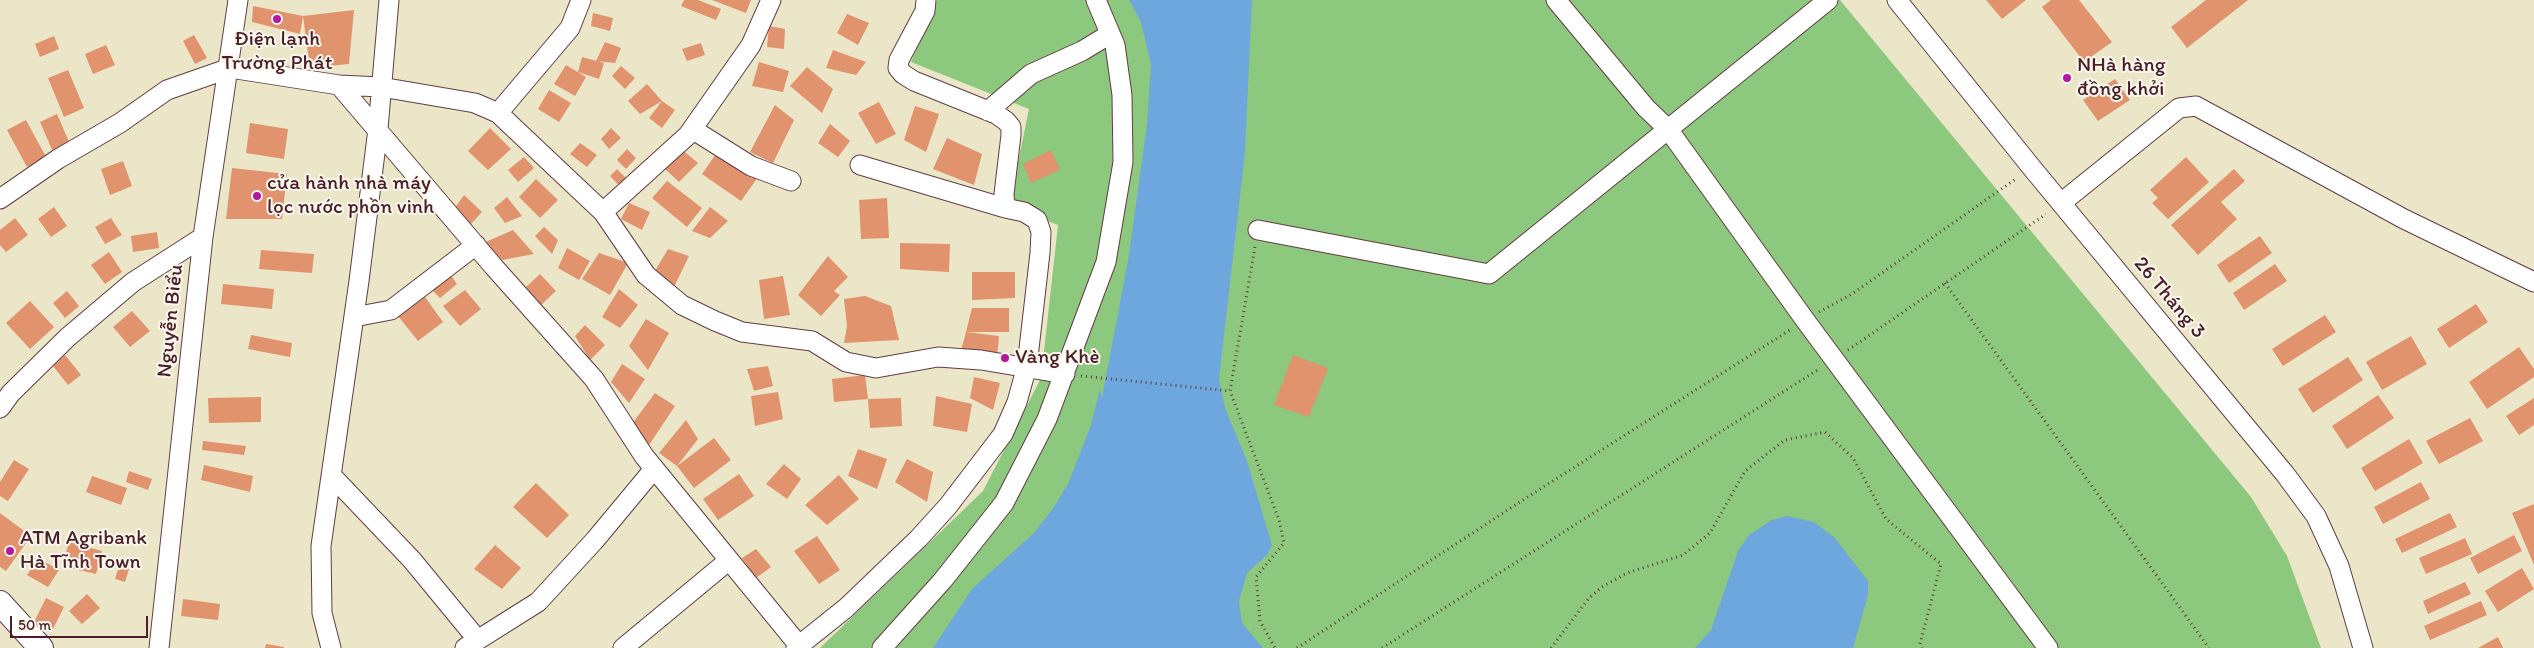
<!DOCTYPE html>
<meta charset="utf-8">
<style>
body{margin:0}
#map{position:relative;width:2534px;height:648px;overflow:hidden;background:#ece6c9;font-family:Itim,sans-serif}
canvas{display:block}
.scale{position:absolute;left:10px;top:616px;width:138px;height:22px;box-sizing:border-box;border:2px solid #4a1f2b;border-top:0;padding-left:6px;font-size:15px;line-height:18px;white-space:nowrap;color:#4a1f2b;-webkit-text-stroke:4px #fbf7ec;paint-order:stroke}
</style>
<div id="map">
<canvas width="2534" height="648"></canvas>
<div class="scale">50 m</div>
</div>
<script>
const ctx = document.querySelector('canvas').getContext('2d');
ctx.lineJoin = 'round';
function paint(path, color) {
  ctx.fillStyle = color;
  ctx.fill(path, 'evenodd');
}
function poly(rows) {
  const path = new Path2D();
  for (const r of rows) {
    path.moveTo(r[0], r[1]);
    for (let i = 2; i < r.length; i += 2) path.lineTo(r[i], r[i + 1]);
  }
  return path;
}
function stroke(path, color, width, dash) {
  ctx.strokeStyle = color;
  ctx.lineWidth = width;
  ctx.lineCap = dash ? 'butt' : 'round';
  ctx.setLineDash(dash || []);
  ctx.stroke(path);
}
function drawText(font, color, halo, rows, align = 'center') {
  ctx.font = font + ' Itim,sans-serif';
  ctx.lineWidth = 4;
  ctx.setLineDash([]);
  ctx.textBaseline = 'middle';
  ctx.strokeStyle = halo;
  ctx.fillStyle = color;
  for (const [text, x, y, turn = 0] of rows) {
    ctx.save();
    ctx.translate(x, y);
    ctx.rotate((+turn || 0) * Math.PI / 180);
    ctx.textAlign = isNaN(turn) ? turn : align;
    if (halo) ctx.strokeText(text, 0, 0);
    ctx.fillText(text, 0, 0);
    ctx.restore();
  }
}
paint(poly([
 [937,0,1840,0,2251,497,2287,556,2321,648,820,648,983,491,1041,378,1058,225,1009,206,1029,109,911,62]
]), '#8cc87d');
paint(poly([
 [1129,0,1252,0,1245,152,1219,379,1225,408,1247,461,1272,545,1267,555,1247,573,1239,601,1242,623,1263,648,933,648,972,589,1035,532,1054,507,1068,484,1091,425,1100,389,1102,398,1129,255,1147,124,1151,65,1141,22],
 [1787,516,1814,522,1835,538,1868,581,1868,595,1853,648,1695,648,1711,630,1738,551,1749,535,1772,520]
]), '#6ea7dd');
paint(poly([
 [684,0,698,0,721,9,716,20,681,6],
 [712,0,751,0,746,13],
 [1986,0,2026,0,2002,19],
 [2051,0,2079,0,2112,42,2084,62,2042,7],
 [2206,0,2248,0,2187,48,2171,27],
 [253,6,303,16,300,34,252,22],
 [354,10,349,64,310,68,303,16],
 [593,13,613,18,610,31,591,26],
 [847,14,869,23,858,45,837,33],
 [769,26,785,29,784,49,767,47],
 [194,35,207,58,195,64,183,41],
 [54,36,59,49,40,57,35,44],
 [605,42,621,48,615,63,596,61],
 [701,43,705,55,687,61,682,49],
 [106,45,115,65,93,74,85,54],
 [833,50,866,62,856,75,826,68],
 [582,57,604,63,599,79,578,72],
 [759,62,789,71,783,92,752,86],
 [566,65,586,77,575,96,554,84],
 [621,66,635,78,625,89,612,76],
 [807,67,833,89,822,113,790,86],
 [68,70,84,108,64,117,48,78],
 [2115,79,2130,100,2098,121,2083,100],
 [647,84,662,101,640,114,628,101],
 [549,90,571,103,559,122,538,109],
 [662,101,675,110,662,128,649,118],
 [879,102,896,134,876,144,858,113],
 [775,105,794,120,773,163,750,152],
 [915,106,939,114,926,152,904,140],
 [57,114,70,144,53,152,40,122],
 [26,120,46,157,27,167,7,130],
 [250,123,288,129,284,159,246,153],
 [830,124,850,141,838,157,818,143],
 [490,128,511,149,488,170,468,151],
 [611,128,621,138,609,149,601,139],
 [947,138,982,154,974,185,933,169],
 [580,143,597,155,587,167,570,154],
 [680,148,698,163,679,182,663,167],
 [627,149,636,158,626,169,617,160],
 [1051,150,1060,170,1031,183,1023,164],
 [718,151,758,177,741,201,702,174],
 [524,157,534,168,518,182,508,170],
 [2186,157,2209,182,2168,219,2152,203,2158,198,2150,190],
 [123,161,132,186,110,195,101,169],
 [232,168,287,174,282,219,226,219],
 [617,169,630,182,625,192,610,176],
 [2234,169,2245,181,2221,202,2237,219,2198,255,2171,225],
 [536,179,558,200,540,218,519,197],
 [667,181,702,208,687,227,652,198],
 [464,195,482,212,470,225,452,212],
 [507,197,522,216,505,223,494,208],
 [887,198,889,238,861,239,859,200],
 [629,203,650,212,642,230,621,219],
 [54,207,67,226,51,237,38,219],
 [710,207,728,221,710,238,692,231],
 [15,218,28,235,6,252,0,245,0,230],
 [111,218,122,235,105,244,95,227],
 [544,227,558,240,552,254,535,236],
 [513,230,534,254,502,260,492,250,481,244],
 [157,232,159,248,133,252,131,236],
 [2260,236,2272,253,2229,283,2217,265],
 [900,243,950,244,949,272,900,269],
 [567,248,590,261,579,280,558,268],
 [668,249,689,256,674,287,652,276],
 [261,250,314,254,312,273,259,269],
 [109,252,122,272,105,284,91,265],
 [599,253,628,263,610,295,582,279],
 [828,256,848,277,834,291,840,295,821,316,798,295],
 [2275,264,2287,281,2244,310,2233,293],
 [448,271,457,284,440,298,430,288],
 [972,272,1015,272,1015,298,972,300],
 [540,274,556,291,541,305,526,287],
 [783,276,790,315,764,319,759,280],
 [223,284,274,289,272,309,221,304],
 [619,289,638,305,620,328,602,317],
 [465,290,481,309,460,326,443,306],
 [67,291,79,306,65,318,53,303],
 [865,296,891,306,899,340,844,343,847,326,844,299],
 [425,297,443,322,418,341,398,316],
 [30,301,54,327,30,349,6,323],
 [2476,304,2488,322,2449,348,2437,329],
 [972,308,1009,308,1009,332,966,332],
 [132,311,150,331,130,347,113,327],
 [2325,315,2336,332,2283,366,2272,349],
 [646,319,669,333,648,370,629,346],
 [585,325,605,345,590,360,575,336],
 [966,332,999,336,997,357,960,354],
 [251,335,292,343,290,357,248,349],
 [2411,336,2427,364,2382,390,2366,362],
 [2519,347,2534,369,2534,377,2487,409,2469,382],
 [65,355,81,375,68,385,53,366],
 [1293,355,1328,368,1309,417,1274,405],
 [2348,357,2363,380,2313,413,2298,389],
 [622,364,645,379,629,403,611,382],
 [768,366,773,386,754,391,747,369],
 [865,375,868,399,834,402,832,379],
 [974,377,1000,383,993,410,970,398],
 [778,392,783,419,755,426,751,396],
 [655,393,675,406,649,445,629,428],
 [2378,395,2394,418,2347,449,2332,426],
 [936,396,972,404,967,432,933,426],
 [261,397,261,422,209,423,208,398],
 [901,398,902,426,870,428,868,399],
 [2534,398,2534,425,2519,435,2506,416],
 [2470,418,2483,441,2439,464,2426,441],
 [686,420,698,439,677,466,714,438,731,460,694,488,677,466,659,453],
 [2409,439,2423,463,2375,491,2361,468],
 [203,441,246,446,244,455,202,450],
 [858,449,887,459,877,489,848,476],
 [907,459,933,472,927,502,895,482],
 [14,460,29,469,8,501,0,496,0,482],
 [784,464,801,479,787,499,766,484],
 [204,465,253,476,250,492,201,480],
 [129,471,152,479,148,490,126,482],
 [739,474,754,496,718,520,703,499],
 [839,475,859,499,827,525,805,505],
 [92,476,127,488,121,505,86,492],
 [2421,482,2430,499,2383,524,2374,507],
 [536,483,569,515,547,538,513,507],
 [2534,504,2534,565,2512,513],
 [0,513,31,536,6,571,0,567],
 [2450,513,2457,527,2402,553,2395,539],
 [2514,535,2522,551,2478,574,2470,558],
 [817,536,840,570,819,584,794,551],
 [2465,538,2472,554,2426,574,2419,558],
 [69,542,102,551,96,574,62,566],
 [495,545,521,568,502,589,474,569],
 [756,549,771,567,756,578,742,558],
 [38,558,59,570,48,587,27,575],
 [119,566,129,569,125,582,115,579],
 [2522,568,2534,589,2498,612,2485,591],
 [2465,582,2471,594,2428,614,2423,601],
 [87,594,100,608,82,624,69,611],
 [46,598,64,607,52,631,34,622],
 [183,599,220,604,218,620,181,616],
 [2481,601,2487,615,2430,640,2424,626],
 [2498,637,2503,648,2478,648],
 [266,644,284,647,284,648,265,648]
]), '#e0936d');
const minor = poly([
 [1556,0,1646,108,1668,129,1805,320,2048,648],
 [1897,0,2032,168,2285,474,2316,516,2339,566,2363,648],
 [339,85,494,267,594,379,644,456,801,648],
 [988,111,1031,74,1082,51,1110,34],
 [498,113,570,28,581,0],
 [692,129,751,166,791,181],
 [860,165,1005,208],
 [0,199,58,159,120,123,167,90,230,68,339,85,381,87,475,103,498,113,603,212,646,275,682,305,715,321,742,332,812,341,846,362,876,368,938,357,981,360,1065,374],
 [2061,203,2179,108,2196,106,2404,219,2534,282],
 [603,212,688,135,751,45,771,0],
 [1258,230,1489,274,1828,0],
 [354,317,391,310,476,245],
 [0,408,11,393,68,337,133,282,203,237],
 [332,476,412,560,477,639],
 [159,648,203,237,238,0],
 [331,648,322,613,321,546,359,281,378,129,389,0],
 [465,648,538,602,595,540,654,469],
 [623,648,728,561],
 [796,648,846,608,919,538,948,506,1003,434,1017,402,1027,366,1040,253,1041,232,1037,220,1024,212,1005,208,1004,194,1011,135,1011,127,1006,121,996,114,914,81,903,74,898,68,899,60,925,11,926,0],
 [882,648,943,580,1004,503,1047,419,1106,262,1123,162,1122,95,1115,45,1096,0]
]);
const major = poly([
 [0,603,41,648]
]);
stroke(minor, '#623d43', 21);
stroke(major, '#623d43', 26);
stroke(poly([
 [1255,247,1230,391,1279,520,1284,543,1256,577,1260,621,1275,648],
 [1945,283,2209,648],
 [1819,312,1852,294,2017,178],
 [1848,350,2046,214],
 [1081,376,1230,391],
 [1297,648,1526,498,1790,330],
 [1382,648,1819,369],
 [1551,648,1589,598,1602,587,1627,573,1683,555,1710,533,1745,471,1785,440,1825,432,1853,458,1886,519,1941,564,1920,644,1922,648]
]), '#623d43', 3, [1, 4]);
stroke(minor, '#fff', 19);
stroke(major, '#fff', 24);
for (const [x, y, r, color] of [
 [277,19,5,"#b5179e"],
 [2067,78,5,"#b5179e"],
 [257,196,5,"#b5179e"],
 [1005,358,5,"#b5179e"],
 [10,551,5,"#b5179e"]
]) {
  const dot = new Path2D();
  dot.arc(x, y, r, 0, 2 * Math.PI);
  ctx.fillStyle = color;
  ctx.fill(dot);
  stroke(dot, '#fbf7ec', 2);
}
drawText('21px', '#4a1f2b', '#fbf7ec', [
 ["Điện lạnh",277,40,"center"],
 ["Trường Phát",277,64,"center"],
 ["NHà hàng",2077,66],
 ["đồng khởi",2077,90],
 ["cửa hành nhà máy",267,184],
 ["lọc nước phồn vinh",267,208],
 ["Vàng Khè",1015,358],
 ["ATM Agribank",20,539],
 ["Hà Tĩnh Town",20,563]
], 'left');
drawText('21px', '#4a1f2b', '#fbf7ec', [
 ["26 Tháng 3",2169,298,50],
 ["Nguyễn Biểu",171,321,-84]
]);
</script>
